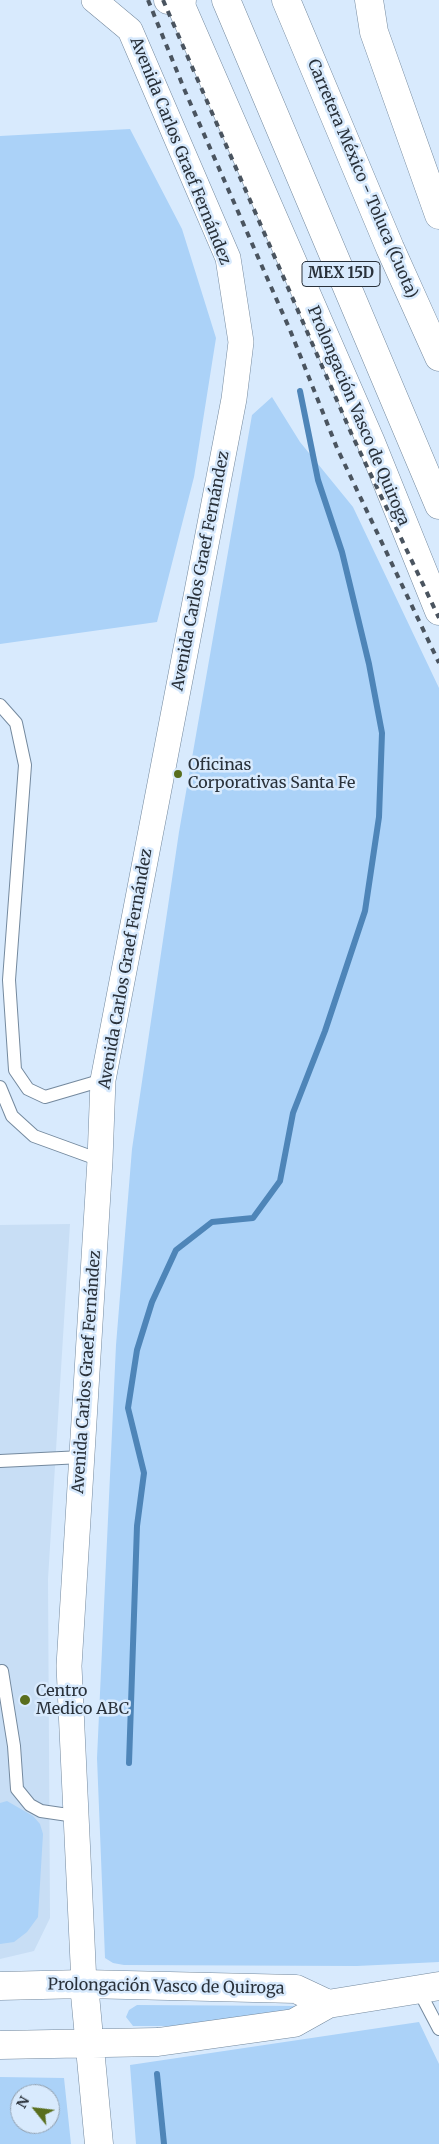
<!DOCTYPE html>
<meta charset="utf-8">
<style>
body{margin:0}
#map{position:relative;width:439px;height:2144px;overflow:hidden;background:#d8eafd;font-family:Merriweather,serif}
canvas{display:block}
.north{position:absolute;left:10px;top:2084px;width:50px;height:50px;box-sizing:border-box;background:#d8eafd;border:1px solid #92a0af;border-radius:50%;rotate:299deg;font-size:14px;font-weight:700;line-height:20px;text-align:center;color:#29313a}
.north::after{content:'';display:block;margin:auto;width:18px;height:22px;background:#596e1d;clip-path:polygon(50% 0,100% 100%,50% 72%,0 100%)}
</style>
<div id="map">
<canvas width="439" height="2144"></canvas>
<div class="north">N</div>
</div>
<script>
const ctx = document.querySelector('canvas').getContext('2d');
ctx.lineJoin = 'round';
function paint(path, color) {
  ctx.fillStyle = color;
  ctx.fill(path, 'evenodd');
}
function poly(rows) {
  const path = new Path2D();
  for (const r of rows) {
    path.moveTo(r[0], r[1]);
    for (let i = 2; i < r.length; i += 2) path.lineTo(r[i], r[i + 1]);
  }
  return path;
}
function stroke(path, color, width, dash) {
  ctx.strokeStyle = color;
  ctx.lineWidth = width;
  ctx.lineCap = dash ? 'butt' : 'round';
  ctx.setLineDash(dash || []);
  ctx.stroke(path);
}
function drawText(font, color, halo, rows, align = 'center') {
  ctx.font = font + ' Merriweather,serif';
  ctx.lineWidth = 5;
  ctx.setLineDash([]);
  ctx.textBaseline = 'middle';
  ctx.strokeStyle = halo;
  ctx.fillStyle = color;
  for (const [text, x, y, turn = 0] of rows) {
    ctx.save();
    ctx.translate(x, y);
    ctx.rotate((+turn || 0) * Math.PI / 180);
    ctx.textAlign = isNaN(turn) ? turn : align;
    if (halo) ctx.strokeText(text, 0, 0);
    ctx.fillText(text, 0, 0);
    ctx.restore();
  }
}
paint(poly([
 [70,1224,48,1579,50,1918,34,1951,0,1959,0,1225]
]), '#c8def5');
paint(poly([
 [130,129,182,229,216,338,194,477,157,622,0,644,0,136],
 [272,397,300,442,353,507,439,688,439,1962,357,1966,124,1965,113,1963,105,1958,97,1758,116,1345,132,1149,179,832,252,415],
 [7,1801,33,1816,40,1824,43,1834,38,1917,27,1932,14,1942,0,1944,0,1803],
 [137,2005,299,2006,302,2010,171,2026,133,2026,126,2017,129,2010],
 [419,2022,439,2064,439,2144,136,2144,130,2065],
 [0,2077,64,2078,71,2144,0,2144],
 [20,2094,50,2094,50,2124,20,2124]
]), '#abd2f8');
stroke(poly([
 [129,1763,137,1526,144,1473,128,1408,137,1350,152,1302,176,1250,212,1222,253,1218,280,1181,293,1113,325,1031,365,911,379,817,382,733,369,664,342,552,318,480,300,391],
 [157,2074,164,2144]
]), '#4e85b8', 6);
const service = poly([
 [0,705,16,723,25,765,9,980,15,1070,28,1089,45,1097,103,1080],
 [0,1087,12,1116,34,1136,100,1160],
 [0,1461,82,1457],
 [2,1671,14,1746,17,1789,30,1805,41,1811,75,1816],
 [418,1989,439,2029]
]);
const minor = poly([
 [84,1984,69,1666,100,1160,103,1080,234,399,241,342,228,258,130,30,94,0]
]);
const tertiary = poly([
 [179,1,370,440,439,611],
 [84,1984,99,2144],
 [0,1986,84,1984,296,1989,328,2004],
 [0,2045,158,2042,294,2023,328,2004,439,1986]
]);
const secondary = poly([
 [168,0,182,0]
]);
const motorway = poly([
 [226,0,439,505],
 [286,0,390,248,439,357],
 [369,0,374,32,439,215]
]);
stroke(service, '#74899e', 14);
stroke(minor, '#74899e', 26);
stroke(tertiary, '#74899e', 29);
stroke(secondary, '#74899e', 29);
stroke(motorway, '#74899e', 29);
stroke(service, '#fff', 12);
stroke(minor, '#fff', 25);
stroke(tertiary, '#fff', 28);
stroke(secondary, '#fff', 28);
stroke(motorway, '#fff', 28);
stroke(poly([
 [148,0,185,91,290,330,337,448,439,663],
 [163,0,352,435,439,618]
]), '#4a545f', 4, [6, 6]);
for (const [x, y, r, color] of [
 [178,774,5,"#596e1d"],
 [25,1700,6,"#596e1d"]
]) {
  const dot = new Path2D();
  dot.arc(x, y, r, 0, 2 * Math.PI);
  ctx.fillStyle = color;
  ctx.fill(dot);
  stroke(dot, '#d8eafd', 2);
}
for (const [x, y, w] of [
 [341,274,78]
]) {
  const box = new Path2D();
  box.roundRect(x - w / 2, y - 12.5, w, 25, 4);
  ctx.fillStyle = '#d8eafd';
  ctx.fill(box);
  stroke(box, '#29313a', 1);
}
drawText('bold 15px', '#29313a', null, [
 ["MEX 15D",341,274]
]);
drawText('16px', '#29313a', '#d8eafd', [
 ["Avenida Carlos Graef Fernández",180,151,68],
 ["Carretera México - Toluca (Cuota)",362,179,67],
 ["Prolongación Vasco de Quiroga",358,416,67],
 ["Avenida Carlos Graef Fernández",201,571,-79],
 ["Avenida Carlos Graef Fernández",126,969,-80],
 ["Avenida Carlos Graef Fernández",87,1372,-86],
 ["Prolongación Vasco de Quiroga",166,1987,1]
]);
drawText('16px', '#29313a', '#d8eafd', [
 ["Oficinas",188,765],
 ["Corporativas Santa Fe",188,783],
 ["Centro",36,1691],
 ["Medico ABC",36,1709]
], 'left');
</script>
